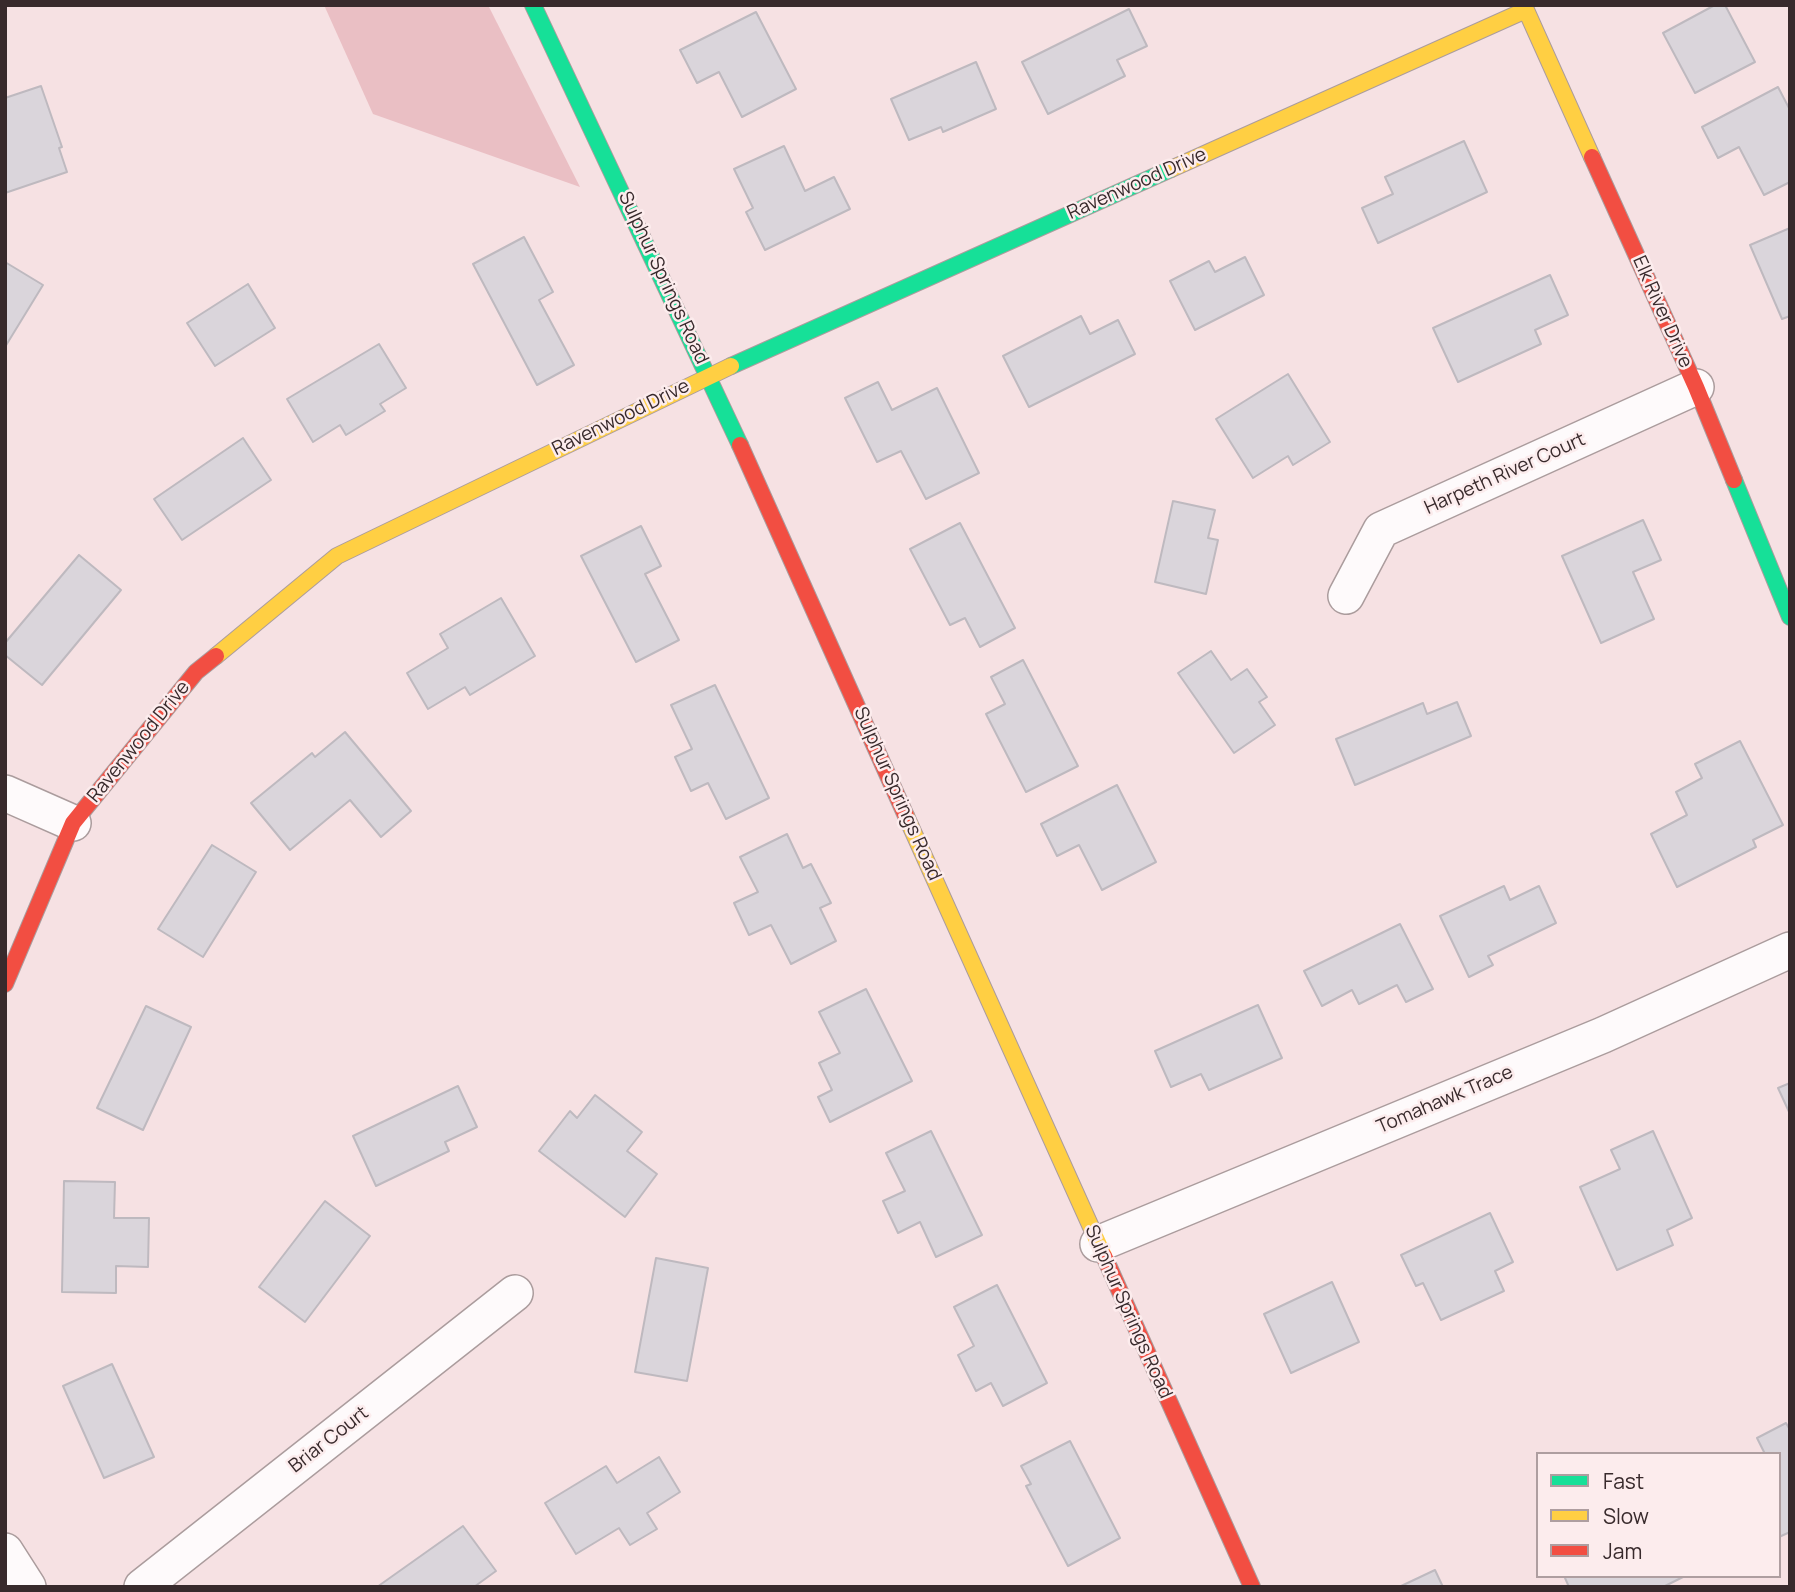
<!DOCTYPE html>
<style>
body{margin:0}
#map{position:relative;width:1795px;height:1592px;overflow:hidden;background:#f6e1e3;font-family:Manrope,sans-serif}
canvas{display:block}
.frame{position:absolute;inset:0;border:7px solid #382a2c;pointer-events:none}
.legend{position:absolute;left:1536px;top:1452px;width:245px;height:126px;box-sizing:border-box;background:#fceced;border:2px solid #ae9ea0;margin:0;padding:9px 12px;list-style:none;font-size:21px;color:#382a2c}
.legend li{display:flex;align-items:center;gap:14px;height:35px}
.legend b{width:35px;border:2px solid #ae9ea0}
</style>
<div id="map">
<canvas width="1795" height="1592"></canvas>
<div class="frame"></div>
<ul class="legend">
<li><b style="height:9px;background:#16e098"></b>Fast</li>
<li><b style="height:9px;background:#ffcf43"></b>Slow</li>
<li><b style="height:9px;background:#f24e42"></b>Jam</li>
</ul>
</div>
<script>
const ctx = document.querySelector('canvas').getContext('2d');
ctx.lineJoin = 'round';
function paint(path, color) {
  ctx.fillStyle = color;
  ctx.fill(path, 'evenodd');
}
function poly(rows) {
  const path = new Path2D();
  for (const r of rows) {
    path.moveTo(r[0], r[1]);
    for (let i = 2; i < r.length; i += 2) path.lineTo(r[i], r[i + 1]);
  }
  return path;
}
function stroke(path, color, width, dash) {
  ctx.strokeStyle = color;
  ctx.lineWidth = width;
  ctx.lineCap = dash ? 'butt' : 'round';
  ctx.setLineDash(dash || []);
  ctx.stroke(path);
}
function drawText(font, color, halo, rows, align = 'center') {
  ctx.font = font + ' Manrope,sans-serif';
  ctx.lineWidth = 5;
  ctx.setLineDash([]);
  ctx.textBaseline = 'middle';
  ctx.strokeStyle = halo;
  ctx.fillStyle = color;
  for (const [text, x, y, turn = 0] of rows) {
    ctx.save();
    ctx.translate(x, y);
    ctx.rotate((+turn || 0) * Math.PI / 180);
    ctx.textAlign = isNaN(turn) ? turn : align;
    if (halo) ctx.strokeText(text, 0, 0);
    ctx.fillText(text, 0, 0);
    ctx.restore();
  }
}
paint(poly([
 [324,5,488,5,580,187,373,114]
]), '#eabfc4');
const building = poly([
 [1715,5,1725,5,1755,62,1695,93,1663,33,1715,5],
 [1129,9,1147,46,1117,60,1125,76,1048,114,1022,62,1129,9],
 [756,12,796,89,742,117,719,72,697,83,680,50,756,12],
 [976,62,996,109,943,132,941,127,909,140,891,99,976,62],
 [41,86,62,147,59,148,67,172,5,193,5,98,41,86],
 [1778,87,1790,110,1790,182,1764,195,1739,147,1718,158,1702,127,1778,87],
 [1464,141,1487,192,1378,243,1362,208,1393,194,1385,177,1464,141],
 [784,146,805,191,834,177,850,209,765,250,746,212,753,208,734,169,784,146],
 [1790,228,1790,316,1782,319,1750,245,1790,228],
 [524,237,553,292,539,300,574,365,537,385,473,264,524,237],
 [1245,257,1264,295,1195,330,1170,281,1209,261,1215,272,1245,257],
 [5,262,43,285,5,347,5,262],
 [1550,275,1568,315,1535,330,1541,344,1458,382,1433,328,1550,275],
 [248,284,275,328,215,366,187,323,248,284],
 [1081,316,1090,334,1118,320,1135,354,1029,407,1003,356,1081,316],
 [379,344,406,388,380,404,385,411,346,435,340,425,313,442,287,399,379,344],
 [1288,374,1330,442,1293,465,1288,456,1253,478,1216,419,1288,374],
 [878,382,892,410,937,388,979,473,926,499,901,451,877,462,845,398,878,382],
 [243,438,271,480,182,540,154,499,243,438],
 [1173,501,1215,510,1208,538,1218,540,1206,594,1155,582,1173,501],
 [1643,520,1661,560,1633,572,1654,619,1601,643,1562,556,1643,520],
 [960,523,1015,628,980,647,965,618,950,625,910,549,960,523],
 [641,526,661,566,645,574,679,640,636,662,581,556,641,526],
 [79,555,121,590,42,685,5,655,5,643,79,555],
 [501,598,535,656,470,695,465,687,428,709,407,673,448,648,440,634,501,598],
 [1211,651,1231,680,1247,669,1267,697,1259,702,1275,725,1234,753,1178,673,1211,651],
 [1023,660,1078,766,1026,792,986,714,1005,704,991,677,1023,660],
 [715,685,769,798,726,819,708,783,691,791,675,757,692,749,671,705,715,685],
 [1457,702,1471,736,1355,785,1336,739,1423,703,1427,714,1457,702],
 [345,732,411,811,381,837,350,800,290,850,251,803,312,753,315,757,345,732],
 [1740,741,1783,825,1753,840,1756,847,1677,887,1651,834,1687,815,1676,792,1702,778,1695,764,1740,741],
 [1117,785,1156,862,1102,890,1079,845,1057,856,1041,824,1117,785],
 [787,834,803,868,811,864,831,903,820,908,836,941,791,964,771,925,749,935,734,903,758,892,740,857,787,834],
 [212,845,256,872,203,957,158,929,212,845],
 [1504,886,1510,900,1539,886,1556,923,1488,956,1493,965,1469,977,1440,916,1504,886],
 [1400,924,1433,989,1406,1002,1397,985,1359,1004,1352,990,1322,1006,1304,971,1400,924],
 [866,989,912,1081,830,1122,818,1097,832,1090,819,1063,840,1053,819,1012,866,989],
 [1258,1005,1282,1058,1209,1090,1201,1074,1171,1087,1155,1051,1258,1005],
 [146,1006,191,1027,143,1130,97,1108,146,1006],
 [1790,1083,1790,1114,1778,1088,1790,1083],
 [458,1086,477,1127,445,1142,449,1151,376,1186,353,1136,458,1086],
 [595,1095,642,1132,627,1151,657,1174,625,1217,539,1151,570,1111,577,1118,595,1095],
 [931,1131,982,1235,936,1257,920,1222,898,1233,883,1201,905,1191,886,1153,931,1131],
 [1653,1131,1692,1218,1667,1230,1673,1245,1617,1270,1580,1187,1620,1169,1611,1150,1653,1131],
 [64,1181,115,1182,114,1218,149,1218,148,1267,116,1266,116,1293,62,1292,64,1181],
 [325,1201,370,1236,305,1322,259,1287,325,1201],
 [1490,1213,1513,1262,1495,1271,1504,1291,1441,1320,1423,1283,1416,1286,1401,1255,1490,1213],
 [656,1258,708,1268,687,1381,635,1372,656,1258],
 [1332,1282,1359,1342,1291,1373,1264,1314,1332,1282],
 [997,1285,1047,1383,1003,1406,991,1383,976,1391,958,1355,974,1346,954,1307,997,1285],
 [112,1364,154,1457,104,1478,63,1386,112,1364],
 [1786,1423,1790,1430,1790,1532,1779,1537,1779,1454,1765,1454,1757,1438,1786,1423],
 [1070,1441,1120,1538,1068,1566,1026,1486,1031,1484,1021,1466,1070,1441],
 [659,1457,680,1492,647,1513,657,1529,630,1545,619,1528,576,1554,545,1503,606,1466,617,1483,659,1457],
 [463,1526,496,1571,474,1587,377,1587,463,1526],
 [1435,1570,1443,1587,1399,1587,1435,1570],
 [1568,1576,1685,1576,1663,1587,1569,1587,1565,1578,1568,1576]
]);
paint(building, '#dad5db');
stroke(building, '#beb9bf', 2);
const street = poly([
 [1346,596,1381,530,1696,387],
 [5,793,73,823],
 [1098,1244,1603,1035,1790,950],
 [5,1551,28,1587],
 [142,1587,515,1293]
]);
const fast = poly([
 [533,5,740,445],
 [731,366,1171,169],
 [1734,480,1790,617]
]);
const slow = poly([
 [1171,169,1526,10,1592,157],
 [216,656,337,556,731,366],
 [906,816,1104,1256]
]);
const jam = poly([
 [1592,157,1696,387,1734,480],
 [740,445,906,816],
 [5,984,73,823,196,672,216,656],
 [1104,1256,1252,1587]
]);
stroke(street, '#ab9c9d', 38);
stroke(fast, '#ab9c9d', 18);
stroke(slow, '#ab9c9d', 18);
stroke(jam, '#ab9c9d', 18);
stroke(street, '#fefafb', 35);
stroke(fast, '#16e098', 16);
stroke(slow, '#ffcf43', 16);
stroke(jam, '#f24e42', 16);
drawText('19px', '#382a2c', '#fceced', [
 ["Ravenwood Drive",1137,184,-24],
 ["Sulphur Springs Road",663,278,65],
 ["Elk River Drive",1662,312,66],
 ["Ravenwood Drive",621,418,-26],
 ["Harpeth River Court",1505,474,-24],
 ["Ravenwood Drive",139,742,-51],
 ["Sulphur Springs Road",897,794,66],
 ["Tomahawk Trace",1445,1100,-23],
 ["Sulphur Springs Road",1128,1312,66],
 ["Briar Court",329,1440,-38]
]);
</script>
